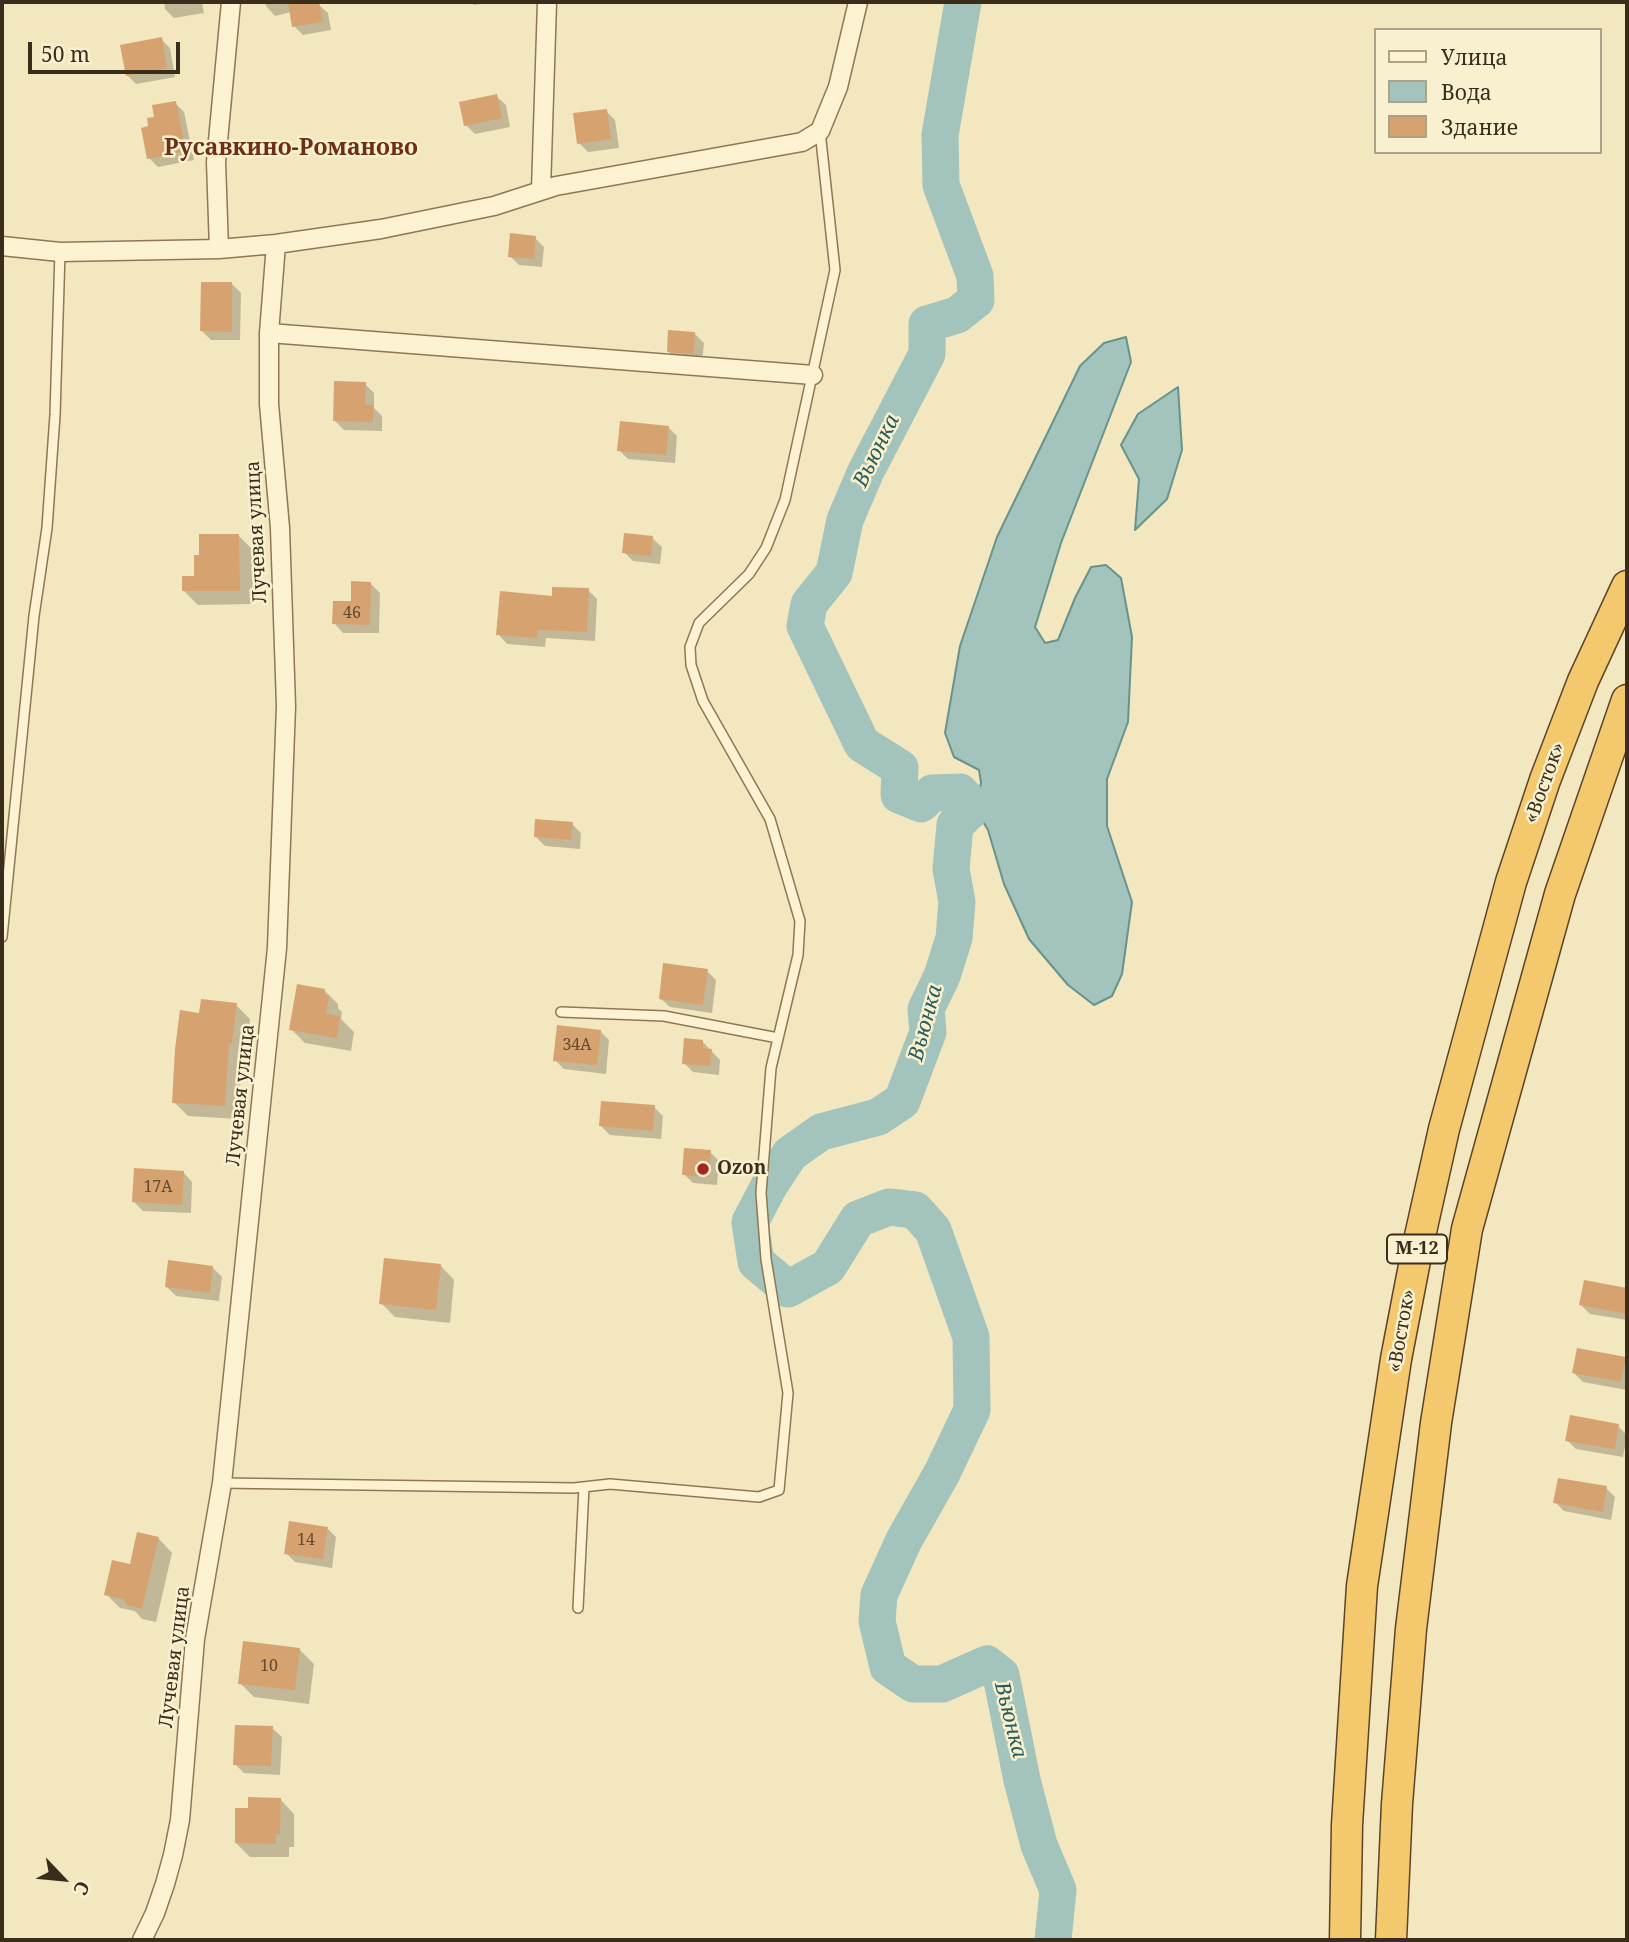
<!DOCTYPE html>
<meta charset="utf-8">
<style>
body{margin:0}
#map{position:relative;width:1629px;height:1942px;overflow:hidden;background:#f3e7bf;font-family:"Noto Serif",serif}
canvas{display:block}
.frame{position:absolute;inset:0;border:4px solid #3b2d1b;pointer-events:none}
.legend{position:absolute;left:1374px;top:28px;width:228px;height:126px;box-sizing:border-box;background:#f9f0cf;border:2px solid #ada287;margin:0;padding:9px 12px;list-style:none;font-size:21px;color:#3b2d1b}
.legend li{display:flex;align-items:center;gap:14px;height:35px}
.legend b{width:35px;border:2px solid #ada287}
.north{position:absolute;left:28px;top:1844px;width:70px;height:70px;-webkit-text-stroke:5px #f9f0cf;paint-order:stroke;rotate:116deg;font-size:19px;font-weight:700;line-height:28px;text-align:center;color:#3b2d1b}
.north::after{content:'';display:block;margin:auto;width:24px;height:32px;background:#3b2d1b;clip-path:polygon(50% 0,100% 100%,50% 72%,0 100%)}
.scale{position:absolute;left:28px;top:42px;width:152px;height:32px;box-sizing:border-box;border:4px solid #3b2d1b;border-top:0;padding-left:9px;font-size:21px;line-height:24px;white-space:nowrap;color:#3b2d1b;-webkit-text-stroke:5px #f9f0cf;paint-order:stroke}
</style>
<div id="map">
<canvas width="1629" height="1942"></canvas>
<div class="frame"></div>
<ul class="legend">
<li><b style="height:9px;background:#fdf3d3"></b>Улица</li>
<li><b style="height:19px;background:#a2c4bd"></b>Вода</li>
<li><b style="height:19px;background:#d5a270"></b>Здание</li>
</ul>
<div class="north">С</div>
<div class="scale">50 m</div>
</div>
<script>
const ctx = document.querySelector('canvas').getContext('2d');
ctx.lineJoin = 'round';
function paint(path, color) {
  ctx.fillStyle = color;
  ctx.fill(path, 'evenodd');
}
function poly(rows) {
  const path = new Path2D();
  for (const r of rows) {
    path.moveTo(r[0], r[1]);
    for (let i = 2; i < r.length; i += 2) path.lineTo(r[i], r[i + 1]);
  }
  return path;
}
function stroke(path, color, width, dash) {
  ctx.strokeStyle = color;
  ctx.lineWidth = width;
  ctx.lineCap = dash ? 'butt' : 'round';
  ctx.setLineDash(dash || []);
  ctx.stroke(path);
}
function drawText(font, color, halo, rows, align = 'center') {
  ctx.font = font + ' "Noto Serif",serif';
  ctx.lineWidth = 5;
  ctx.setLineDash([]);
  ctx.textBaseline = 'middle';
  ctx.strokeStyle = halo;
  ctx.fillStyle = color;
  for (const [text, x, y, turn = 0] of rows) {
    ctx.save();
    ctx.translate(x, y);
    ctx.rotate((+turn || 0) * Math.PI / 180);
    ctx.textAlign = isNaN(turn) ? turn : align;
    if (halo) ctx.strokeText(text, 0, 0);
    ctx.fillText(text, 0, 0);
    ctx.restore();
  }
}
const water = poly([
 [1126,337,1131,362,1061,543,1035,627,1045,643,1058,640,1075,598,1091,567,1106,565,1121,578,1132,637,1128,722,1107,779,1107,826,1132,902,1122,974,1112,996,1094,1005,1068,985,1029,939,1004,884,988,830,974,807,981,783,979,770,954,757,945,733,960,646,997,537,1080,366,1104,343,1126,337],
 [1178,387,1182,450,1167,499,1135,530,1139,479,1121,445,1138,414,1178,387]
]);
paint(water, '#a2c4bd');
stroke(water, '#68938c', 2);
paint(poly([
 [164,2,202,2,204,13,174,18,165,9],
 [265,2,309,2,310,5,318,4,328,13,331,30,303,35,294,26,291,12,275,16,266,6],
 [471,2,492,2,474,5],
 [161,39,170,48,175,77,136,84,127,75],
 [496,96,506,105,510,127,475,134,466,125],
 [175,103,184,112,194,160,158,167,149,158,150,127,156,119],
 [606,111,615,120,619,148,588,152,579,143],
 [535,238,544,247,542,267,519,265,510,256],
 [232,284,241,293,240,340,211,340,202,331],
 [694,333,704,343,702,363,678,361,669,352],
 [365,384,374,393,374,408,382,416,382,431,344,430,335,421],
 [668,427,677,436,675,463,628,459,619,450],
 [238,535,253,550,253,604,198,605,184,591],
 [652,538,662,547,660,564,633,561,624,552],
 [371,584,380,593,379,633,343,633,334,623],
 [588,590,597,599,595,641,546,638,545,647,507,644,498,634,554,598],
 [572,824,581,833,580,849,545,846,536,837],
 [707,971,716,980,712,1013,670,1007,660,998],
 [324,990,338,1004,338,1008,342,1012,341,1019,354,1032,351,1051,305,1043,291,1029],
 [236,1005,250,1019,246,1056,242,1056,238,1119,188,1116,174,1102,200,1015],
 [600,1031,609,1040,606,1074,564,1069,555,1060],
 [703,1042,720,1060,719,1075,693,1072,684,1063],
 [654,1107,663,1116,661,1139,610,1135,601,1126],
 [710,1152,719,1161,717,1185,693,1183,684,1174],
 [183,1172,192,1182,191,1213,143,1211,134,1202],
 [440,1265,454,1280,450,1323,395,1317,381,1303],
 [212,1267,222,1277,219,1301,176,1296,167,1287],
 [1585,1282,1627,1289,1627,1320,1590,1314,1581,1305],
 [1625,1358,1627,1361,1627,1390,1583,1382,1574,1373],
 [1618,1426,1627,1435,1623,1457,1576,1449,1567,1440],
 [1606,1488,1615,1497,1611,1520,1564,1511,1555,1502],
 [327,1528,336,1537,332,1568,295,1562,286,1553],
 [158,1538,172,1553,156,1622,142,1619,135,1611,120,1608,106,1594],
 [300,1650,314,1664,309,1704,254,1697,240,1683],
 [272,1728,282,1737,280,1775,244,1773,235,1764],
 [280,1799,294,1814,294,1847,289,1847,289,1857,250,1857,236,1843]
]), '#0003');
stroke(poly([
 [963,2,940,135,941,185,975,276,976,300,957,315,927,324,927,354,866,471,845,520,834,573,809,604,805,626,862,744,900,768,899,795,921,804,932,793,960,792,974,807,955,825,951,869,957,902,954,938,942,976,926,1009,928,1032,902,1101,878,1117,821,1132,790,1154,769,1186,750,1222,756,1262,788,1289,828,1267,858,1219,889,1207,915,1210,933,1230,971,1337,972,1410,942,1473,904,1540,879,1595,877,1621,888,1667,913,1684,942,1684,987,1664,1001,1675,1022,1780,1039,1845,1058,1890,1053,1940]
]), '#a2c4bd', 37);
paint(poly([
 [288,2,319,2,323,22,292,27],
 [162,37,167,68,126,76,120,45],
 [497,94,502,118,464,126,459,102],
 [176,101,186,151,147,159,141,128,148,126,147,118,154,117,152,105],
 [607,109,611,139,577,144,573,113],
 [510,233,536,236,534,259,508,257],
 [201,282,232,282,232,332,200,331],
 [668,330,695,332,694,354,667,352],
 [334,381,366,382,365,405,374,405,373,422,333,421],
 [620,421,669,426,666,455,617,451],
 [624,533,653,536,651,556,622,553],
 [199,534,239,534,240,591,182,591,182,576,194,576,194,555,199,555],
 [351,581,371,582,370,625,332,624,333,601,351,601],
 [552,587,589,588,587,632,538,630,537,638,496,635,500,591,552,596],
 [535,819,573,822,571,840,534,837],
 [663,963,708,969,703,1005,659,999],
 [297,984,325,989,324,994,329,996,326,1014,340,1016,337,1038,289,1030],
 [201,999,237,1003,232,1043,229,1043,225,1106,172,1103,175,1049,180,1010,199,1013],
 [557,1025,601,1030,597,1065,553,1061],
 [684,1038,703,1040,703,1048,712,1049,710,1066,682,1064],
 [601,1101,655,1105,653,1131,599,1126],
 [684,1148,711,1150,709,1177,682,1175],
 [134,1168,184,1171,182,1205,132,1202],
 [384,1258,441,1264,436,1310,379,1304],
 [168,1260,213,1266,210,1293,165,1287],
 [1584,1280,1627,1288,1627,1314,1579,1305],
 [1577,1348,1626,1357,1621,1382,1572,1373],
 [1570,1415,1619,1424,1615,1449,1565,1441],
 [1558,1478,1607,1486,1603,1512,1553,1503],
 [289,1521,328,1527,323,1559,284,1554],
 [137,1532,159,1537,142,1609,126,1605,124,1599,104,1595,112,1560,130,1564],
 [243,1641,300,1648,295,1690,238,1684],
 [235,1725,273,1726,271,1766,233,1765],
 [248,1797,281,1798,280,1834,276,1834,276,1844,235,1843,235,1808,248,1808]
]), '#d5a270');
const service = poly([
 [2,937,34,616,47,528,55,415,60,252],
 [561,1012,664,1016,778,1038],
 [222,1483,574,1488,610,1484,759,1497,779,1490,788,1393,766,1259,761,1193,771,1068,798,955,800,921,770,819,703,701,691,665,690,647,699,623,749,574,766,548,785,500,835,270,820,131],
 [578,1608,584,1487]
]);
const minor = poly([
 [541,190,547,2],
 [2,246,60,252,219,249,276,244,381,229,494,206,556,186,802,142,820,131,838,87,858,2],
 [219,249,216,162,231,2],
 [269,333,813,375],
 [142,1940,155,1913,165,1884,173,1855,180,1820,195,1639,222,1483,277,948,286,706,280,528,269,404,269,333,276,244]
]);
const trunk = poly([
 [1345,1940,1347,1825,1362,1586,1396,1359,1418,1245,1444,1129,1511,882,1545,780,1583,681,1627,586],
 [1391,1940,1397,1804,1411,1629,1436,1423,1467,1229,1560,894,1627,700]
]);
stroke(service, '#8e7755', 12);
stroke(minor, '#8e7755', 21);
stroke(trunk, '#5b442a', 33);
stroke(service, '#fdf3d3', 9);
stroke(minor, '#fdf3d3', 18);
stroke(trunk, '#f4c86c', 30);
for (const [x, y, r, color] of [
 [703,1169,7,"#a4271e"]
]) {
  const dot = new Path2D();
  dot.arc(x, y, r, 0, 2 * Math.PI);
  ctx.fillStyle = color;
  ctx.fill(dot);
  stroke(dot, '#f9f0cf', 2.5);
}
drawText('16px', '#624a30', null, [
 ["46",352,613],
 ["34А",577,1045],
 ["17А",158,1187],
 ["14",306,1540],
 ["10",269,1666]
]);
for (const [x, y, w] of [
 [1417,1249,60]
]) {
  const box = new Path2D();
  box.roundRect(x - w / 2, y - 14.5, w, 29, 5);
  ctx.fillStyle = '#f9f0cf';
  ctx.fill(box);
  stroke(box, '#3b2d1b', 2);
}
drawText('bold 18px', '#3b2d1b', null, [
 ["М-12",1417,1249]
]);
drawText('19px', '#3b2d1b', '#f9f0cf', [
 ["Лучевая улица",257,532,-93],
 ["«Восток»",1545,783,-70],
 ["Лучевая улица",241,1095,-84],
 ["«Восток»",1402,1331,-80],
 ["Лучевая улица",175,1657,-83]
]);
drawText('bold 19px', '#3b2d1b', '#f9f0cf', [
 ["Ozon",717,1169]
], 'left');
drawText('italic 21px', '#295c5d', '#f9f0cf', [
 ["Вьюнка",877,451,-64],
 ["Вьюнка",926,1023,-75],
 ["Вьюнка",1010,1720,76]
]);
drawText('bold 23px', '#6d2e16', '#f9f0cf', [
 ["Русавкино-Романово",291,148]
]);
</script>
